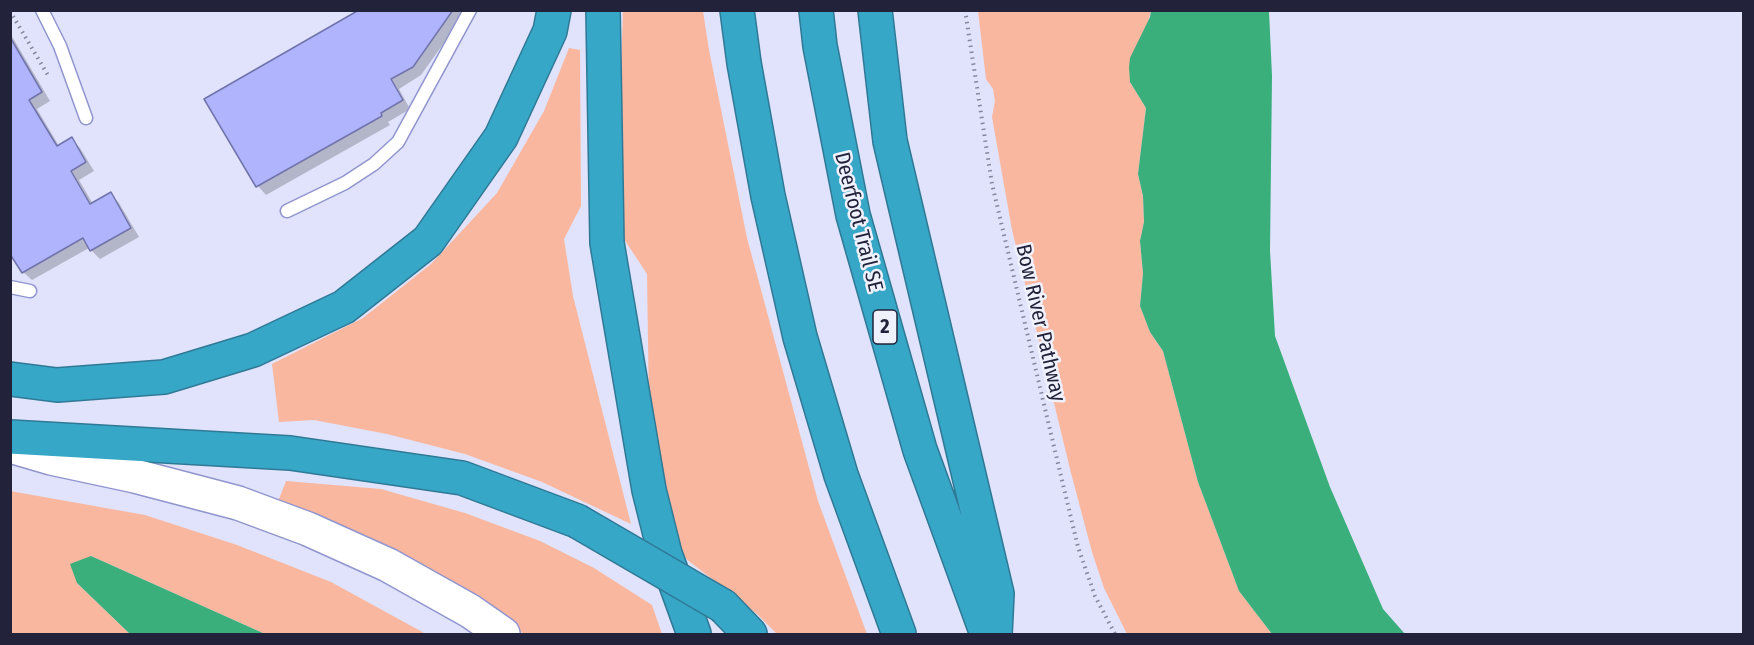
<!DOCTYPE html>
<style>
body{margin:0}
#map{position:relative;width:1754px;height:645px;overflow:hidden;background:#e0e3fb;font-family:"Fira Sans Condensed",sans-serif}
canvas{display:block}
.frame{position:absolute;inset:0;border:12px solid #22233a;pointer-events:none}
</style>
<div id="map">
<canvas width="1754" height="645"></canvas>
<div class="frame"></div>
</div>
<script>
const ctx = document.querySelector('canvas').getContext('2d');
ctx.lineJoin = 'round';
function paint(path, color) {
  ctx.fillStyle = color;
  ctx.fill(path, 'evenodd');
}
function poly(rows) {
  const path = new Path2D();
  for (const r of rows) {
    path.moveTo(r[0], r[1]);
    for (let i = 2; i < r.length; i += 2) path.lineTo(r[i], r[i + 1]);
  }
  return path;
}
function stroke(path, color, width, dash) {
  ctx.strokeStyle = color;
  ctx.lineWidth = width;
  ctx.lineCap = dash ? 'butt' : 'round';
  ctx.setLineDash(dash || []);
  ctx.stroke(path);
}
function drawText(font, color, halo, rows, align = 'center') {
  ctx.font = font + ' "Fira Sans Condensed",sans-serif';
  ctx.lineWidth = 5;
  ctx.setLineDash([]);
  ctx.textBaseline = 'middle';
  ctx.strokeStyle = halo;
  ctx.fillStyle = color;
  for (const [text, x, y, turn = 0] of rows) {
    ctx.save();
    ctx.translate(x, y);
    ctx.rotate((+turn || 0) * Math.PI / 180);
    ctx.textAlign = isNaN(turn) ? turn : align;
    if (halo) ctx.strokeText(text, 0, 0);
    ctx.fillText(text, 0, 0);
    ctx.restore();
  }
}
paint(poly([
 [623,11,703,11,709,50,747,238,818,501,867,634,777,634,757,614,681,555,649,408,647,274,624,239,621,71],
 [978,11,1151,11,1130,82,1146,108,1138,174,1143,196,1144,222,1140,241,1143,273,1140,306,1150,332,1163,351,1198,482,1239,591,1272,634,1127,634,1104,588,1092,552,1071,473,1012,230,992,117,995,101,993,89,986,79],
 [569,48,580,50,581,206,564,239,573,296,631,524,542,482,465,454,387,434,314,420,279,422,272,364,363,318,431,264,497,193,544,111],
 [286,481,381,489,465,513,540,541,594,568,652,605,662,634,524,634,486,607,277,504],
 [10,491,145,515,237,545,331,582,426,634,265,634,91,556,77,583,130,634,11,634]
]), '#fab79f');
paint(poly([
 [1151,11,1269,11,1272,76,1270,251,1275,336,1330,487,1383,609,1405,634,1272,634,1239,591,1198,482,1163,351,1150,332,1140,306,1143,273,1140,241,1144,222,1143,196,1138,174,1146,108,1130,82,1129,67,1130,58,1150,17],
 [91,556,265,634,130,634,77,583,70,564]
]), '#3aae7b');
paint(poly([
 [360,10,462,10,461,19,421,75,399,89,410,109,388,122,390,125,266,195,258,186,206,100],
 [10,33,50,101,37,109,59,146,71,139,80,148,94,171,79,180,93,204,111,194,119,203,139,237,100,259,89,248,32,280,23,272,10,251]
]), '#0003');
const building = poly([
 [359,10,453,10,413,67,391,79,403,100,381,113,382,116,256,187,204,99,359,10],
 [10,37,42,92,29,100,57,146,72,137,86,162,71,171,90,204,111,192,131,228,90,251,83,238,22,273,10,254,10,37]
]);
paint(building, '#afb4fd');
stroke(building, '#7174ab', 1.5);
const lane = poly([
 [42,10,60,46,86,118],
 [287,211,345,183,374,164,398,142,470,10],
 [10,287,30,291]
]);
const secondary = poly([
 [10,446,51,458,135,476,238,503,308,529,388,565,470,611,503,634]
]);
const highway = poly([
 [603,10,607,243,649,490,665,554,694,634],
 [737,10,744,63,768,196,800,337,841,475,899,634],
 [816,10,820,46,853,215,920,450,987,634],
 [875,10,890,141,997,594,995,634],
 [10,379,57,385,164,377,253,350,344,307,428,241,501,137,550,31,554,10],
 [10,437,290,453,462,478,577,521],
 [723,606,750,634]
]);
stroke(lane, '#9195ce', 15);
stroke(secondary, '#9195ce', 36);
stroke(highway, '#307996', 36);
stroke(poly([
 [965,10,992,184,1055,451,1078,547,1095,596,1115,634],
 [10,11,49,77]
]), '#85879e', 4, [1.5, 4.5]);
stroke(lane, '#fff', 12);
stroke(secondary, '#fff', 33);
stroke(highway, '#37a7c7', 33);
const highwayBridge = poly([
 [577,521,723,606]
]);
stroke(highwayBridge, '#307996', 36, []);
stroke(highwayBridge, '#37a7c7', 33);
for (const [x, y, w] of [
 [885,327,24]
]) {
  const box = new Path2D();
  box.roundRect(x - w / 2, y - 17, w, 34, 4.5);
  ctx.fillStyle = '#eff1fd';
  ctx.fill(box);
  stroke(box, '#22233a', 1.5);
}
drawText('bold 20px', '#22233a', null, [
 ["2",885,327]
]);
drawText('21px', '#22233a', '#eff1fd', [
 ["Deerfoot Trail SE",858,222,76],
 ["Bow River Pathway",1040,323,77]
]);
</script>
